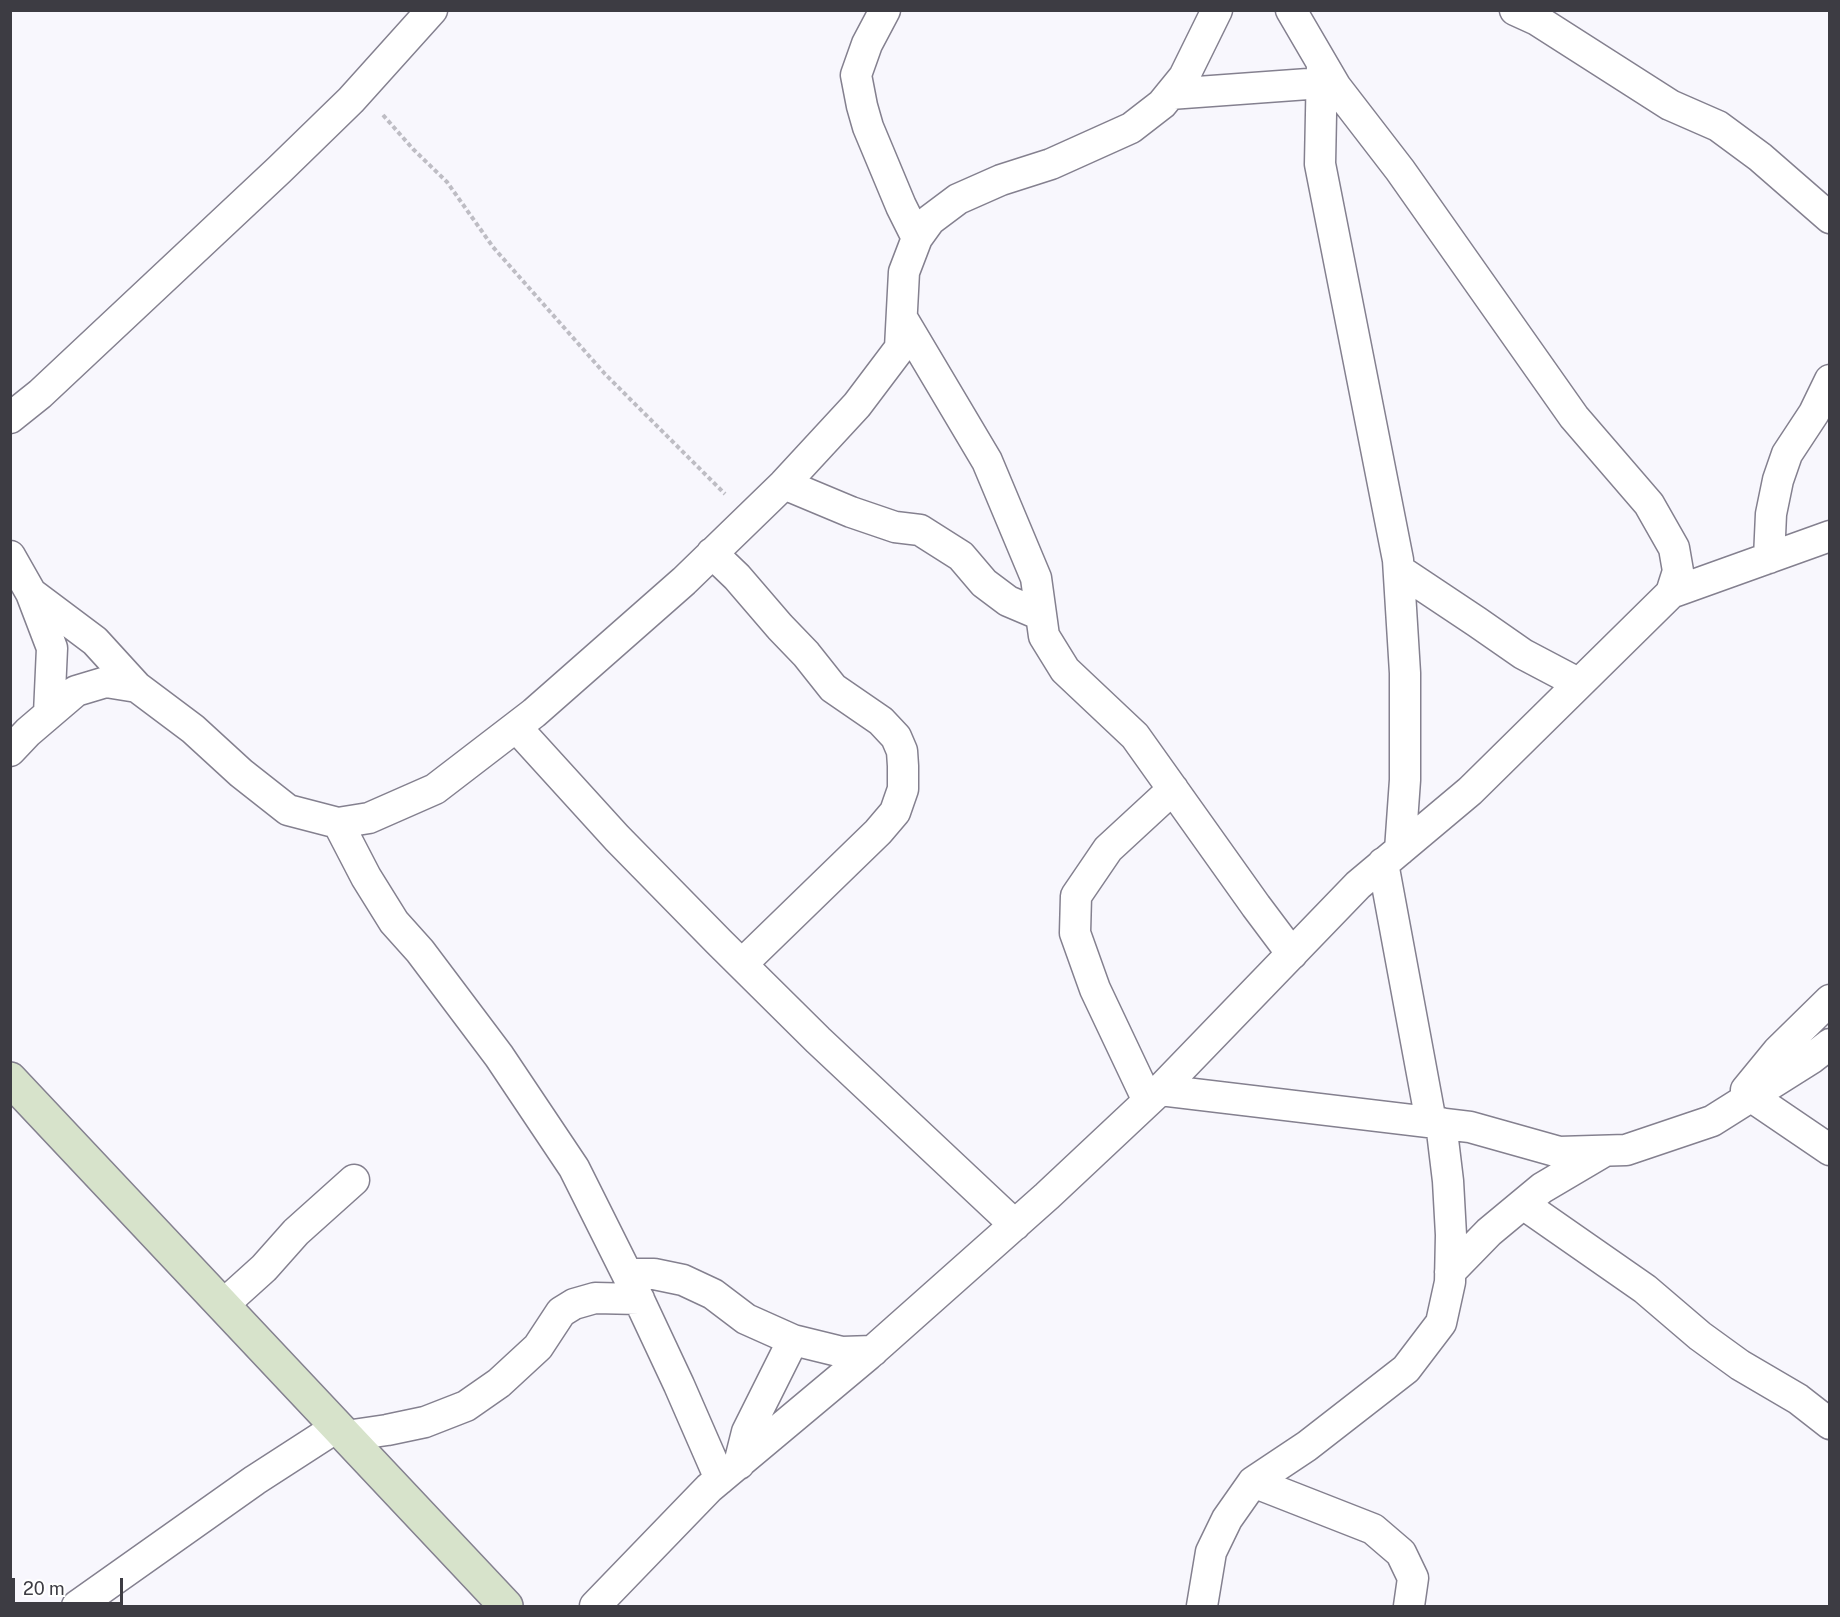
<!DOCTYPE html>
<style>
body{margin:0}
#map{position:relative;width:1840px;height:1617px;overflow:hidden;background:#f8f7fd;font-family:"Public Sans",sans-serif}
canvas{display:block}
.frame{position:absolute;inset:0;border:12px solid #3d3c43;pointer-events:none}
.scale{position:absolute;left:12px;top:1578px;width:111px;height:27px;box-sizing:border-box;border:3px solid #3d3c43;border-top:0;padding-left:8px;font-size:18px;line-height:21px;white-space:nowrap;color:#3d3c43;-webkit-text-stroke:4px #fff;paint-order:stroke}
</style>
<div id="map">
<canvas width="1840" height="1617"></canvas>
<div class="frame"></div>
<div class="scale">20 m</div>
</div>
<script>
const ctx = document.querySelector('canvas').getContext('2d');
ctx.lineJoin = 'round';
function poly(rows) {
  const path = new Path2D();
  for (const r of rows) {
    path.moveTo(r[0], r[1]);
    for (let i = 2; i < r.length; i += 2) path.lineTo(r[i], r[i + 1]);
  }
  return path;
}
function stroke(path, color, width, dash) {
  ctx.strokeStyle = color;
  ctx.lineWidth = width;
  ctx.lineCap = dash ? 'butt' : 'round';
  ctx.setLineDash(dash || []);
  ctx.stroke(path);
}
const street = poly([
 [885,10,867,44,856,75,862,106,868,127,901,206,917,238],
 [1515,10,1537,20,1670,105,1718,126,1760,157,1830,218],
 [1322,64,1320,164,1398,560,1405,673,1405,780,1400,850],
 [1170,94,1322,83],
 [902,318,987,461,1036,578,1044,636,1065,670,1135,736,1256,906,1292,954],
 [10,418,40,394,279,170,351,100,432,10],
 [784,484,851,512,895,527,920,530,961,556,984,583,1008,601,1041,615],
 [712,553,737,577,780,627,806,654,833,688,881,721,896,737,902,751,903,766,903,789,895,812,878,832,742,964],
 [10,556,31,593,52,648,49,714],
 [1769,558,1771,514,1778,480,1787,454,1814,413,1830,380],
 [1399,570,1477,622,1523,654,1578,683],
 [31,593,95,641,137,687],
 [1671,593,1830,536],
 [516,727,617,838,719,942,818,1040,1015,1225],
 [10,751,28,732,76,691,106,682,137,687,193,729,241,773,288,810,338,823,369,818,435,789,534,713,684,581,784,484,857,405,900,348,904,272,917,238,930,220,958,199,1001,180,1051,164,1131,128,1162,104,1184,77,1217,10],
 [338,823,366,877,394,922,420,951,499,1056,574,1168,627,1274,679,1385,720,1479],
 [1383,863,1431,1122],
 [1160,1090,1470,1127,1559,1152,1626,1150,1712,1121,1812,1058,1830,1044],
 [1746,1090,1778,1051,1830,1000],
 [1752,1097,1830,1150],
 [1148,1101,1095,989,1075,933,1076,896,1108,849,1173,789],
 [1523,1204,1645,1289,1700,1336,1740,1365,1798,1399,1830,1424],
 [1450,1272,1489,1232,1542,1188,1603,1152],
 [627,1274,654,1274,683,1280,713,1294,746,1319,793,1340,842,1352,873,1351],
 [223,1305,264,1268,296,1232,354,1180],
 [346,1436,387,1430,425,1422,466,1406,499,1383,538,1347,561,1312,574,1304,595,1298,639,1299],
 [739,1464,747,1432,793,1340],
 [1253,1482,1373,1529,1401,1553,1413,1578,1409,1606],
 [77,1606,255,1480,337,1427],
 [595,1606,709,1488,868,1355,1047,1196,1160,1090,1358,885,1470,791,1671,593,1678,571,1674,548,1649,504,1574,417,1400,170,1336,87,1291,10],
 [1202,1606,1211,1552,1227,1519,1253,1482,1307,1446,1406,1369,1441,1323,1450,1282,1451,1235,1448,1181,1441,1123]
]);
const secondary = poly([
 [10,1079,506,1606]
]);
stroke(street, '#84808f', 33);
stroke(secondary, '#84808f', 36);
stroke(poly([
 [383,115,413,149,447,182,493,247,605,374,725,494]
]), '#bebdc4', 4, [4.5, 3]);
stroke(street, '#fff', 30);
stroke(secondary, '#d7e3cb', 33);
</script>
